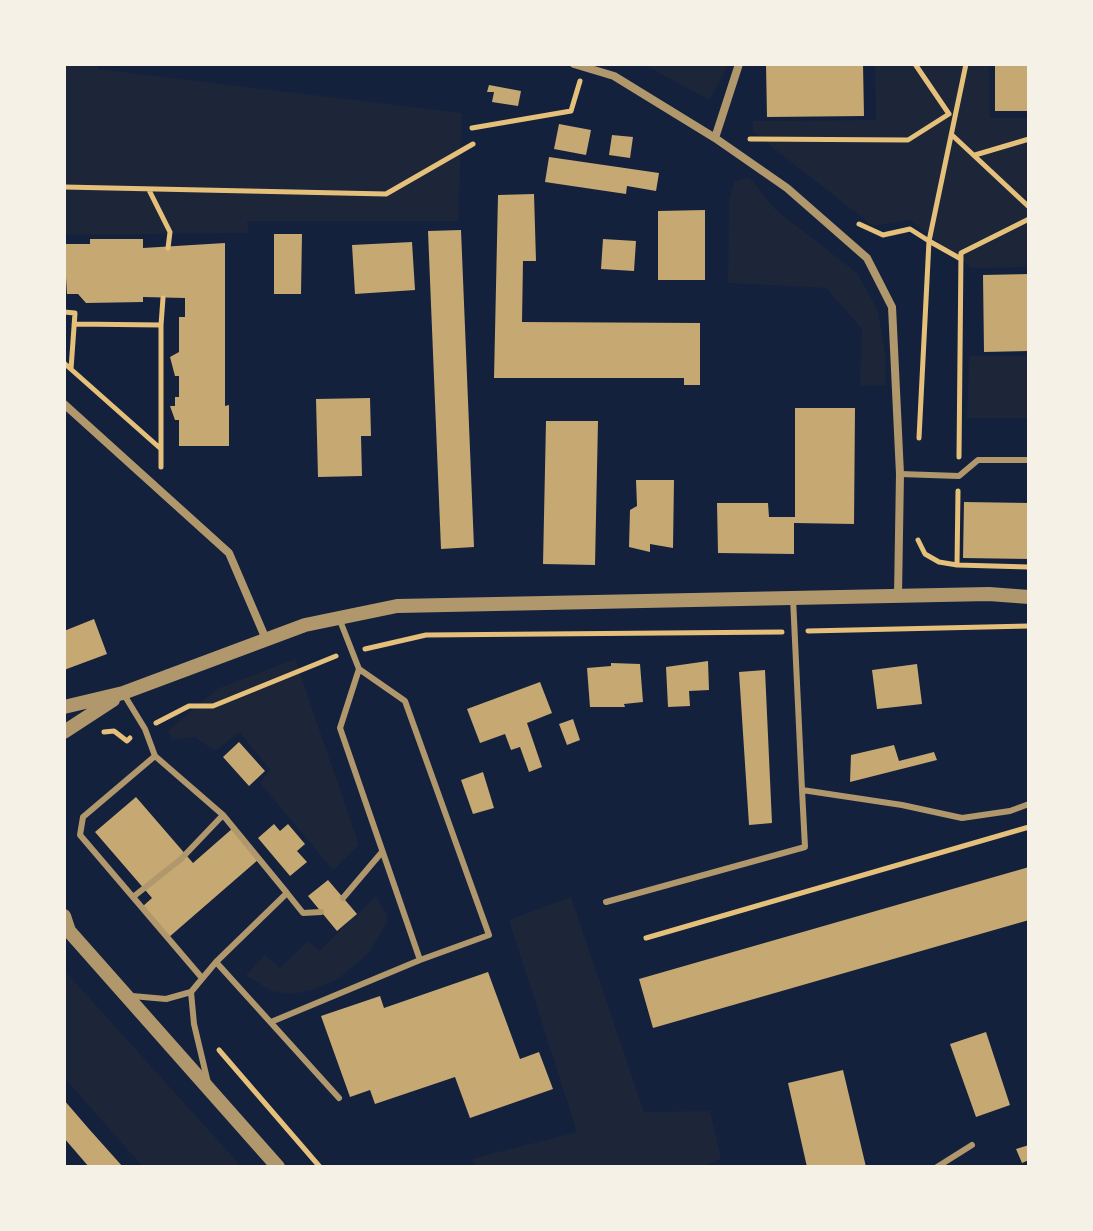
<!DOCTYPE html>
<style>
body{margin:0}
#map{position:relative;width:1093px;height:1231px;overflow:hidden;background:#14213d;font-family:"IBM Plex Sans",sans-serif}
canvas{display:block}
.frame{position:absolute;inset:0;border:66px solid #f6f1e7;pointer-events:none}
</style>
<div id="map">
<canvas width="1093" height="1231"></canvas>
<div class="frame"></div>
</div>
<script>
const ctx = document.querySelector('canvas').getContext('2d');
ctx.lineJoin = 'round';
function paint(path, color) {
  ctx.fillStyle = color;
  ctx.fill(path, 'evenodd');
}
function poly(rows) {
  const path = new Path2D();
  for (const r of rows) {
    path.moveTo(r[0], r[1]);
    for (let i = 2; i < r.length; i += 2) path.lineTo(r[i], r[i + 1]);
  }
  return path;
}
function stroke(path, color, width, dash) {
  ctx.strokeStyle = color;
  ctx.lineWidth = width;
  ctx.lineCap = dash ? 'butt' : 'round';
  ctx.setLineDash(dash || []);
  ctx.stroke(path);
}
paint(poly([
 [64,64,98,64,98,69,462,113,458,221,247,221,249,233,64,235],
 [643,64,729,64,709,100],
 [875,64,989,64,990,118,1029,118,1029,267,971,268,910,220,873,226,753,132,753,121,876,120],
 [749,177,776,210,857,273,878,311,886,359,885,385,860,386,862,329,826,288,728,283,729,199,735,181],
 [969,356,1029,356,1029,418,967,418],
 [295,659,359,845,333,870,260,783,270,770,240,732,215,751,195,737,172,740,168,731,217,689],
 [376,896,386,913,387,922,369,953,338,979,313,990,292,994,271,991,246,975,265,955,280,968,308,941,319,951],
 [571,897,644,1112,710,1111,721,1159,701,1167,475,1167,472,1159,577,1132,509,920],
 [64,970,242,1167,143,1167,64,1077]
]), '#1d2539');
paint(poly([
 [766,64,863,64,864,116,767,117],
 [995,64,1029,64,1029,111,995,111],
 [489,85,521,91,518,106,492,102,494,92,487,92],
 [559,124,591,130,586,155,554,149],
 [612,135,633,137,630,158,609,155],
 [549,157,659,173,656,191,627,186,626,194,545,182],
 [534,194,536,261,523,261,522,322,700,323,700,385,684,385,684,378,494,378,498,195],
 [705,210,705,280,658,280,658,211],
 [461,230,474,547,441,549,428,231],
 [274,234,302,234,301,294,274,294],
 [90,239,143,239,143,248,225,243,225,406,229,405,229,446,179,446,179,420,175,420,170,406,175,406,175,397,179,397,179,376,175,376,170,357,179,352,179,317,185,317,185,298,143,297,143,302,86,303,78,294,67,294,64,244,90,244],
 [603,239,636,241,634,271,601,269],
 [412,242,415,290,355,294,352,245],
 [1029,274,1029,351,984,352,983,275],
 [370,398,371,436,361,436,362,476,318,477,316,399],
 [795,408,855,408,854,524,794,523,794,554,718,553,717,503,768,503,769,517,795,517],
 [546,421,598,421,595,565,543,564],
 [636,480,674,480,673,548,650,544,650,552,629,547,630,510,637,506],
 [964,502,1029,503,1029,559,963,558],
 [94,619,107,654,64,670,64,631],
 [708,661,709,690,689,691,690,706,668,707,666,667],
 [611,663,640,664,643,702,624,704,625,707,590,707,587,668,611,666],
 [917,664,922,704,877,709,872,670],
 [765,670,772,823,749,825,739,672],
 [540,682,552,713,527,723,542,767,529,772,520,747,511,750,505,734,480,743,467,709],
 [573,719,580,740,567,745,559,724],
 [239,742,265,771,249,786,223,757],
 [894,745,899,761,934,752,937,760,850,782,851,755],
 [483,772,494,808,473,814,461,780],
 [136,797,193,863,233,828,259,859,168,938,142,907,152,898,95,832],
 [274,824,280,831,288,824,305,844,297,851,307,862,290,876,258,838],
 [1029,867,1029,920,653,1028,639,979],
 [328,880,357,914,337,931,308,896],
 [488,972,520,1059,539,1052,553,1089,470,1118,455,1077,375,1104,370,1090,350,1097,321,1016,380,996,384,1008],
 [986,1032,1010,1105,976,1117,950,1044],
 [843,1070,866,1167,807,1167,788,1083],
 [64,1100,89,1129,123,1167,89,1167,64,1138],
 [1029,1145,1029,1160,1022,1163,1016,1149]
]), '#c6a872');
stroke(poly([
 [915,64,949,114],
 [472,128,571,111,580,81],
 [952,135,1029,207],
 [750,139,908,140,949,114],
 [975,155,1029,139],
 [64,187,386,194,473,144],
 [149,190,170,232,168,248],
 [859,224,883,235,910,229,929,241,919,438],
 [961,259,929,241,966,64],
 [64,312,75,313,71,369],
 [74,324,161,325,161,449],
 [161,325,163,298],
 [64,363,161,449,161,467],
 [959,457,961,253,1029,219],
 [958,491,957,565,1029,567],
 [918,540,925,554,939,562,957,565],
 [808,631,1029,626],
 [365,649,426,635,782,632],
 [156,723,189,706,213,706,336,656],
 [104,732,114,731,127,741,130,738],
 [646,938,1029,827],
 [219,1050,320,1167]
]), '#e5c07b', 5);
stroke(poly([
 [900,474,959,476,978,460,1029,460],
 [793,598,802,790,902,805,962,818,1010,811,1029,804],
 [359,669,405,701,489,935,420,960],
 [123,693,145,729,155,756,223,815,287,893,216,962,191,992,166,999,132,996],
 [155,756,83,817,80,835,202,978],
 [287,893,303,913,321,912],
 [133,897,181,859,223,815],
 [343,898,382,852],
 [606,902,805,847,802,790],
 [216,962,339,1098],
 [191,992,194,1024,208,1083],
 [271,1022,420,960,340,728,359,669,339,618],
 [937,1167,972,1145]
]), '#b1986c', 6);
stroke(poly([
 [574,64,614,76,715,138,787,188,867,258,892,307,900,474,898,595],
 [715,138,739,64],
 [64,404,229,553,265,637]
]), '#b1986c', 8);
stroke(poly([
 [64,707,123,693,305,625,397,606,989,594,1029,597],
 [64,732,113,700],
 [64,916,69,931,278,1167]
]), '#b1986c', 14);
</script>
